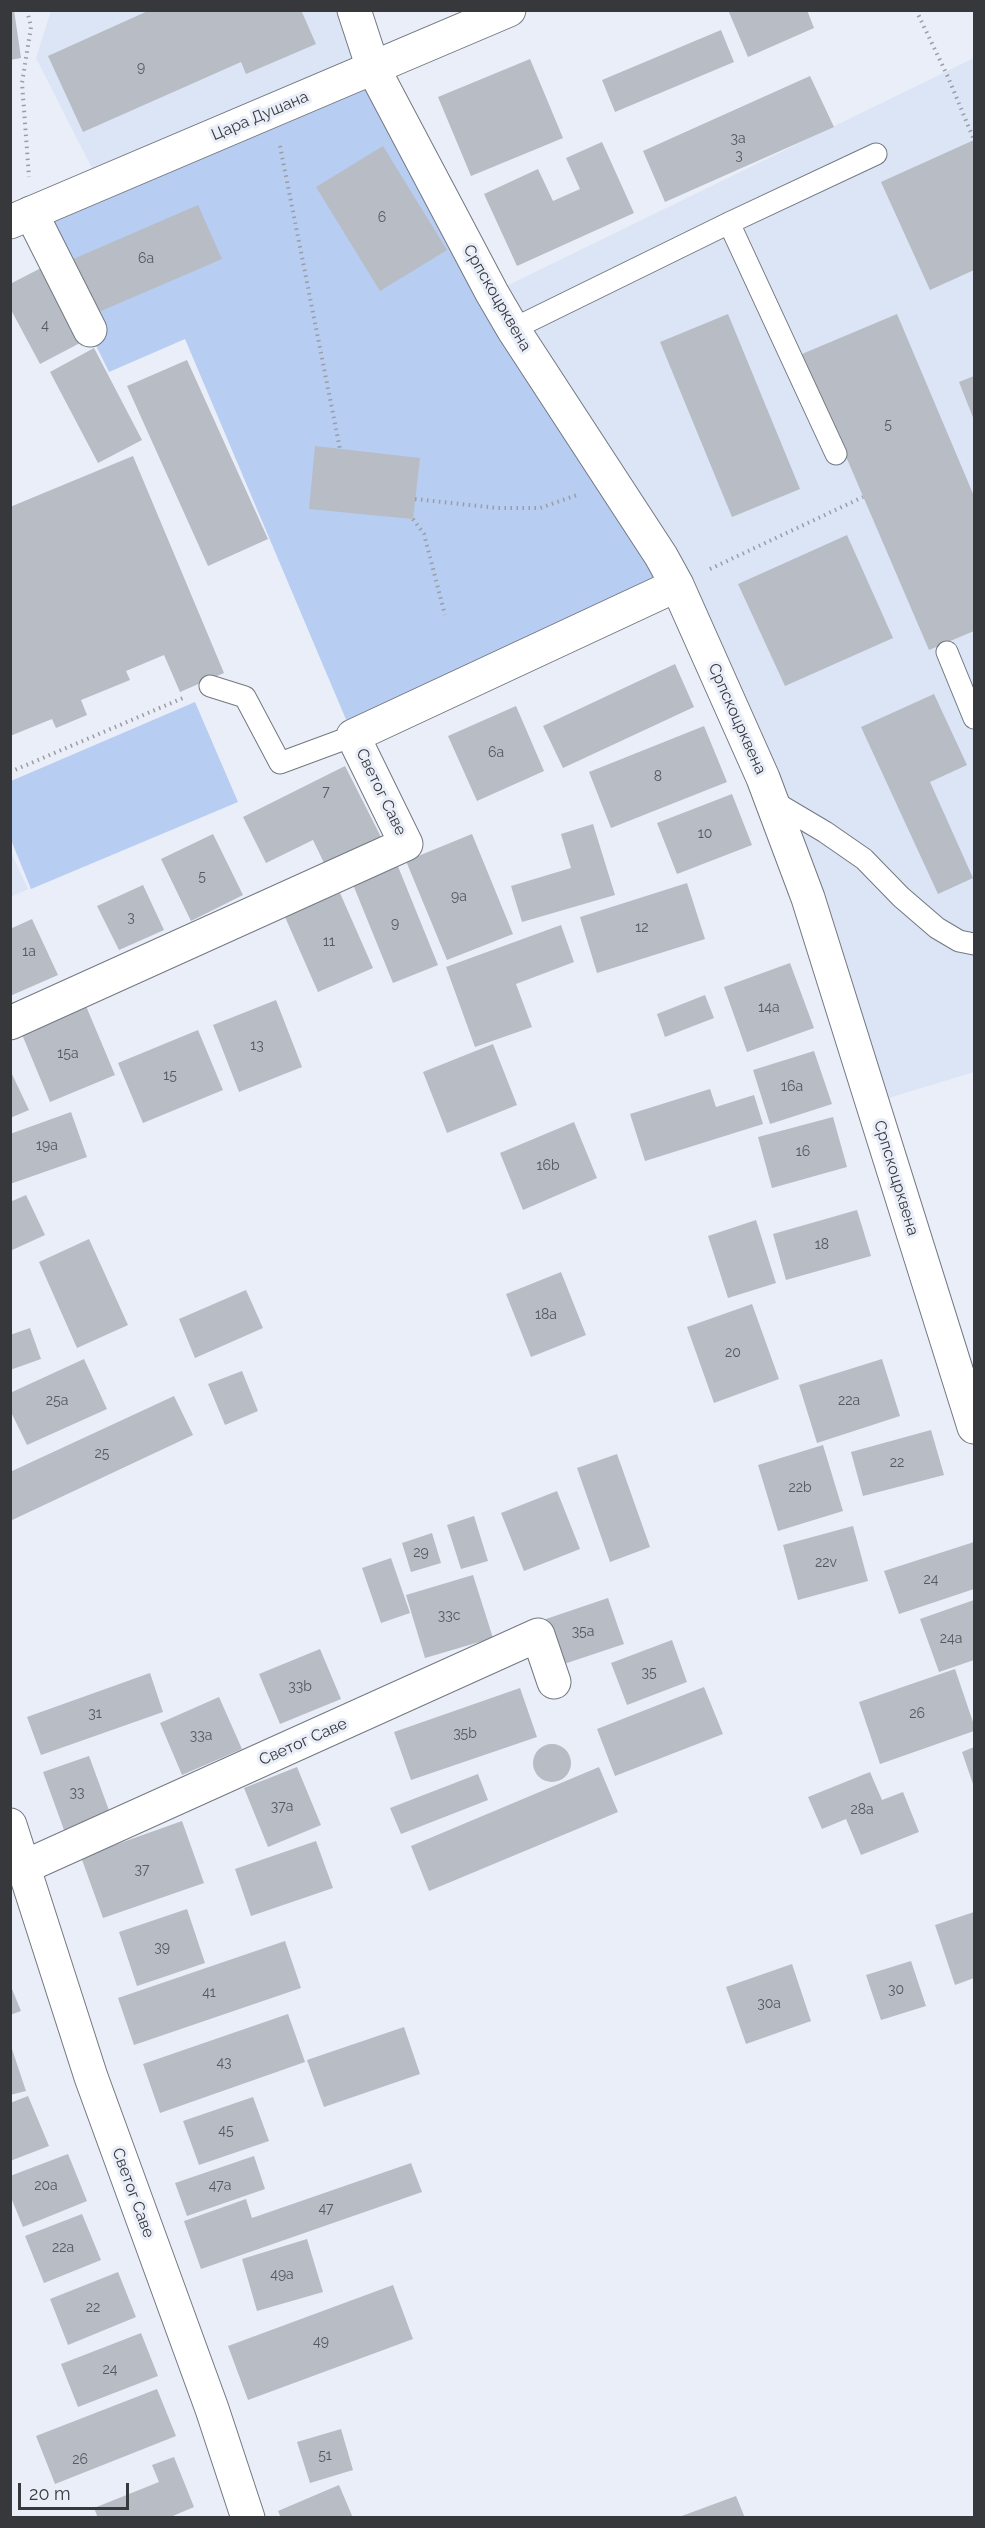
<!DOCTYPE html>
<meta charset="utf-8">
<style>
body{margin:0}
#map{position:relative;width:985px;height:2528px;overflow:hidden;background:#e9eef8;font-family:Raleway,sans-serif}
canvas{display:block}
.frame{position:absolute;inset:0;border:12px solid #36383c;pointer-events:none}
.scale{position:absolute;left:18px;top:2483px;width:111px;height:27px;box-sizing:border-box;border:3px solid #36383c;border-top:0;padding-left:8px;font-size:18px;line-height:21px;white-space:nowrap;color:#36383c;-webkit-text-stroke:4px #e9eef8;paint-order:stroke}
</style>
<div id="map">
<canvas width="985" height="2528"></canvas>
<div class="frame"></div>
<div class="scale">20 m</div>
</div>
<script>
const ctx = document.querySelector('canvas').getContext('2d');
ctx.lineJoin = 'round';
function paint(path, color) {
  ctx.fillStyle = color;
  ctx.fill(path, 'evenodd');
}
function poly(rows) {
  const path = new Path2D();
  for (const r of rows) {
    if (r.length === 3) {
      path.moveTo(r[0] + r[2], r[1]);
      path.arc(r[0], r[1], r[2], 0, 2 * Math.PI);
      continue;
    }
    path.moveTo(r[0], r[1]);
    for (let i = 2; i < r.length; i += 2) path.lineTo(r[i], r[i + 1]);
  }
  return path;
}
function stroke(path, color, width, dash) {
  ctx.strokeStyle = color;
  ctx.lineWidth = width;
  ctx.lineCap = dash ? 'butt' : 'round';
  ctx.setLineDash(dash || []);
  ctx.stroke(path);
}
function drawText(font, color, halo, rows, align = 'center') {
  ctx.font = font + ' Raleway,sans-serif';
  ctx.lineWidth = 6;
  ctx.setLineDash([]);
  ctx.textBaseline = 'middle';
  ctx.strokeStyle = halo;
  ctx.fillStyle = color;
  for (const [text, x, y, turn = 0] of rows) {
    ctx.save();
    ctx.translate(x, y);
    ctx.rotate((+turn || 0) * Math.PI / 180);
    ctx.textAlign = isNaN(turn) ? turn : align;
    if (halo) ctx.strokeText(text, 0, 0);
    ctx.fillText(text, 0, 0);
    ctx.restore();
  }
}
paint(poly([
 [353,10,373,68,100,184,36,58,51,11],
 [974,58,974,1072,872,1103,677,585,492,293],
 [10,850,28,889,11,897,10,897]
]), '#dce5f6');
paint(poly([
 [373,68,677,585,353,736,185,339,109,372,31,213],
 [195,702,238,802,31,889,11,840,11,781]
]), '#b8cdf2');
paint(poly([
 [10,10,14,10,21,58,10,60],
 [150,10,301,10,316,44,246,74,241,62,83,132,48,56],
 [728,10,807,10,814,28,748,57],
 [721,30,734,62,615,112,602,80],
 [530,59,563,138,471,176,438,97],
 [810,76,834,127,665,202,643,151],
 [974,140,974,270,930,290,881,182],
 [602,142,634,213,517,266,484,194,538,169,553,201,580,189,566,158],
 [383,146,447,250,380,291,316,187],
 [198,205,222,259,94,314,71,260],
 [41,268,80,343,40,364,10,308,10,284],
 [728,314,800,489,732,517,660,342],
 [897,314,974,496,974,631,929,650,802,354],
 [94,348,142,440,98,463,50,372],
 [187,360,268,539,208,566,127,386],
 [974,376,974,420,959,382],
 [315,446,420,458,413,519,309,509],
 [133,456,224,673,180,692,164,655,126,671,130,680,81,700,87,715,56,728,52,719,10,736,10,507],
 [847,535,893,638,785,686,738,584],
 [675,664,694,707,563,768,543,726],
 [934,694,967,765,930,782,973,878,938,894,861,727],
 [516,706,544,771,477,801,448,736],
 [704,726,727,782,611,828,589,772],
 [345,766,382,839,326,867,313,840,266,863,243,817],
 [732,794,752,845,677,874,657,823],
 [593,824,615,895,522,922,511,886,571,868,561,834],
 [213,834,243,895,191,921,161,859],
 [472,834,513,934,447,960,406,861],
 [397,864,438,965,393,983,352,882],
 [687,883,705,939,597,973,580,917],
 [143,885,164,930,119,950,97,906],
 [340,893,373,968,318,992,285,917],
 [32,919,58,975,10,996,10,929],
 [561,925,574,962,516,984,532,1027,475,1047,446,967],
 [790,963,814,1028,747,1052,724,987],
 [705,995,714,1018,665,1037,657,1014],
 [276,1000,302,1067,239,1092,213,1025],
 [86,1006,115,1075,50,1102,21,1032],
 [198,1030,223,1090,143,1123,118,1063],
 [493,1044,517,1105,447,1133,423,1072],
 [814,1051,832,1104,770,1124,753,1070],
 [10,1070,29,1110,10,1118],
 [710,1089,716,1107,754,1095,763,1124,645,1161,630,1114],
 [71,1112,87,1157,10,1184,10,1134],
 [833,1117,847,1167,772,1188,758,1137],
 [574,1122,597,1178,523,1210,500,1153],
 [26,1195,45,1235,10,1251,10,1202],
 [857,1210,871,1256,786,1280,773,1234],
 [756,1220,776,1283,728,1298,708,1236],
 [89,1239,128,1325,77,1348,39,1262],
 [561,1272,586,1335,531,1357,506,1294],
 [246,1290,263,1328,195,1358,179,1319],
 [752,1304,779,1379,714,1403,687,1327],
 [30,1328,41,1359,10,1370,10,1335],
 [84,1359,107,1409,27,1445,10,1410,10,1393],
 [882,1359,900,1416,817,1443,799,1385],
 [242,1371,258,1411,225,1425,208,1384],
 [174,1396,193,1435,10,1521,10,1472],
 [931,1430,944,1475,863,1496,851,1452],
 [823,1445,843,1511,778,1531,758,1465],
 [617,1454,650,1547,610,1562,577,1468],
 [557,1491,580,1549,524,1571,501,1513],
 [474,1516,488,1561,461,1569,447,1525],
 [853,1526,868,1581,798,1600,783,1545],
 [432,1533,441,1563,411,1572,402,1543],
 [974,1542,974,1589,899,1614,884,1571],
 [391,1558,410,1613,381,1623,362,1568],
 [473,1575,493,1638,425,1658,406,1595],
 [608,1598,624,1644,558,1666,543,1620],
 [974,1600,974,1660,939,1672,920,1619],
 [672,1640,687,1682,627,1705,611,1663],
 [320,1649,341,1699,280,1724,259,1674],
 [955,1669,974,1725,974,1731,880,1764,859,1702],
 [150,1673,163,1712,41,1755,27,1717],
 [704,1687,723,1734,615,1776,597,1729],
 [520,1688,537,1737,411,1780,394,1732],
 [219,1697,242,1749,182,1775,160,1723],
 [552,1763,19],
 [974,1747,974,1787,962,1752],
 [89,1756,110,1813,64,1830,43,1772],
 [297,1767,321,1825,268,1847,244,1788],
 [599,1767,618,1812,429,1891,411,1846],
 [870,1772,882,1800,903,1792,919,1832,861,1855,846,1819,822,1829,808,1797],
 [478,1774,488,1800,401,1834,390,1808],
 [182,1821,204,1883,103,1918,81,1857],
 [316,1841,333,1888,251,1916,235,1869],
 [187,1909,205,1963,137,1986,119,1932],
 [974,1912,974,1978,955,1985,935,1925],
 [285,1941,301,1988,134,2045,118,1998],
 [911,1961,926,2006,881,2020,866,1975],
 [792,1964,811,2021,746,2044,726,1987],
 [10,1984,21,2011,10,2015],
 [288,2014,305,2062,160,2113,143,2064],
 [404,2027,420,2074,324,2107,307,2060],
 [10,2043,26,2091,10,2095],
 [28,2096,49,2146,10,2161,10,2103],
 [253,2097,269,2141,199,2165,183,2121],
 [68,2154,87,2201,23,2227,10,2195,10,2176],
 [254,2156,265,2189,187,2216,175,2183],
 [411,2163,422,2192,201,2269,184,2221,246,2199,252,2218],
 [82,2214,101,2260,44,2283,25,2236],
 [307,2239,323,2292,257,2311,242,2259],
 [118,2272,136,2317,68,2345,50,2299],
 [393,2285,413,2339,248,2400,228,2346],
 [141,2333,158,2376,78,2407,61,2364],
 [157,2389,176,2436,55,2484,36,2436],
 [341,2429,353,2470,310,2483,297,2442],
 [174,2457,194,2507,168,2518,98,2518,94,2508,159,2482,152,2465],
 [339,2485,353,2518,281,2518,278,2511],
 [736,2496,745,2518,679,2518,679,2517]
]), '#b7bcc5');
const service = poly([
 [729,223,836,454],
 [513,329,729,223,876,154],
 [947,652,974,718],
 [210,686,245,697,280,763,353,736],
 [771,800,825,832,864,859,901,897,937,928,959,941,974,944]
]);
const minor = poly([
 [354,10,373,68,492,293,513,329,661,556,677,585,763,778,808,898,974,1427],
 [31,213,90,330],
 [10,1023,406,844,353,736,677,585],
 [10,1825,91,2077,212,2409,248,2518],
 [24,1867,538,1635,554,1682]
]);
const secondary = poly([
 [10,222,509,10]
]);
stroke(service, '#737881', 23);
stroke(minor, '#737881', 35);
stroke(secondary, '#737881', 35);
stroke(poly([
 [27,10,31,27,22,83,29,177],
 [916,10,948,77,974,140],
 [280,146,340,449],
 [415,499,497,508,540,508,580,494],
 [413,519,424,534,445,615],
 [710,569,863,497],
 [10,772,183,698]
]), '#9a9da5', 4, [1.5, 4.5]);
stroke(service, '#fff', 21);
stroke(minor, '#fff', 33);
stroke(secondary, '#fff', 33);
drawText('14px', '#56595e', null, [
 ["9",141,68],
 ["3a",738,139],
 ["3",739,156],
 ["6",382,218],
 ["6a",146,259],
 ["4",45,326],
 ["5",888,425],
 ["6a",496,753],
 ["8",658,777],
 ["7",326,792],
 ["10",705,834],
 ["5",202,877],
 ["9a",459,897],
 ["3",131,918],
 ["9",395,924],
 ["12",642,928],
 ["11",329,942],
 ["1a",29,952],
 ["14a",769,1008],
 ["13",257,1046],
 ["15a",68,1054],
 ["15",170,1076],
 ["16a",792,1087],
 ["19a",47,1146],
 ["16",803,1152],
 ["16b",548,1166],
 ["18",822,1245],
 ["18a",546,1315],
 ["20",733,1353],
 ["25a",57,1401],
 ["22a",849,1401],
 ["25",102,1454],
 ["22",897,1463],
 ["22b",800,1488],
 ["29",421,1553],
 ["22v",826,1563],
 ["24",931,1580],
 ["33c",449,1616],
 ["35a",583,1632],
 ["24a",951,1639],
 ["35",649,1673],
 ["33b",300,1687],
 ["31",95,1714],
 ["26",917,1714],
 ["35b",465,1734],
 ["33a",201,1736],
 ["33",77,1793],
 ["37a",282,1807],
 ["28a",862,1810],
 ["37",142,1870],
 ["39",162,1948],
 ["30",896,1990],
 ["41",209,1993],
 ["30a",769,2004],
 ["43",224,2063],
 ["45",226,2131],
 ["20a",46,2186],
 ["47a",220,2186],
 ["47",326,2209],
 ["22a",63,2248],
 ["49a",282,2275],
 ["22",93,2308],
 ["49",321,2342],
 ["24",110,2370],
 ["51",325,2456],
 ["26",80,2460]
]);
drawText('16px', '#36383c', '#e9eef8', [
 ["Цара Душана",260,116,-23],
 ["Српскоцрквена",497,298,60],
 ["Српскоцрквена",737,719,66],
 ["Светог Саве",381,792,64],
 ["Српскоцрквена",896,1178,73],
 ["Светог Саве",303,1742,-24],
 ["Светог Саве",133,2193,70]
]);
</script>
